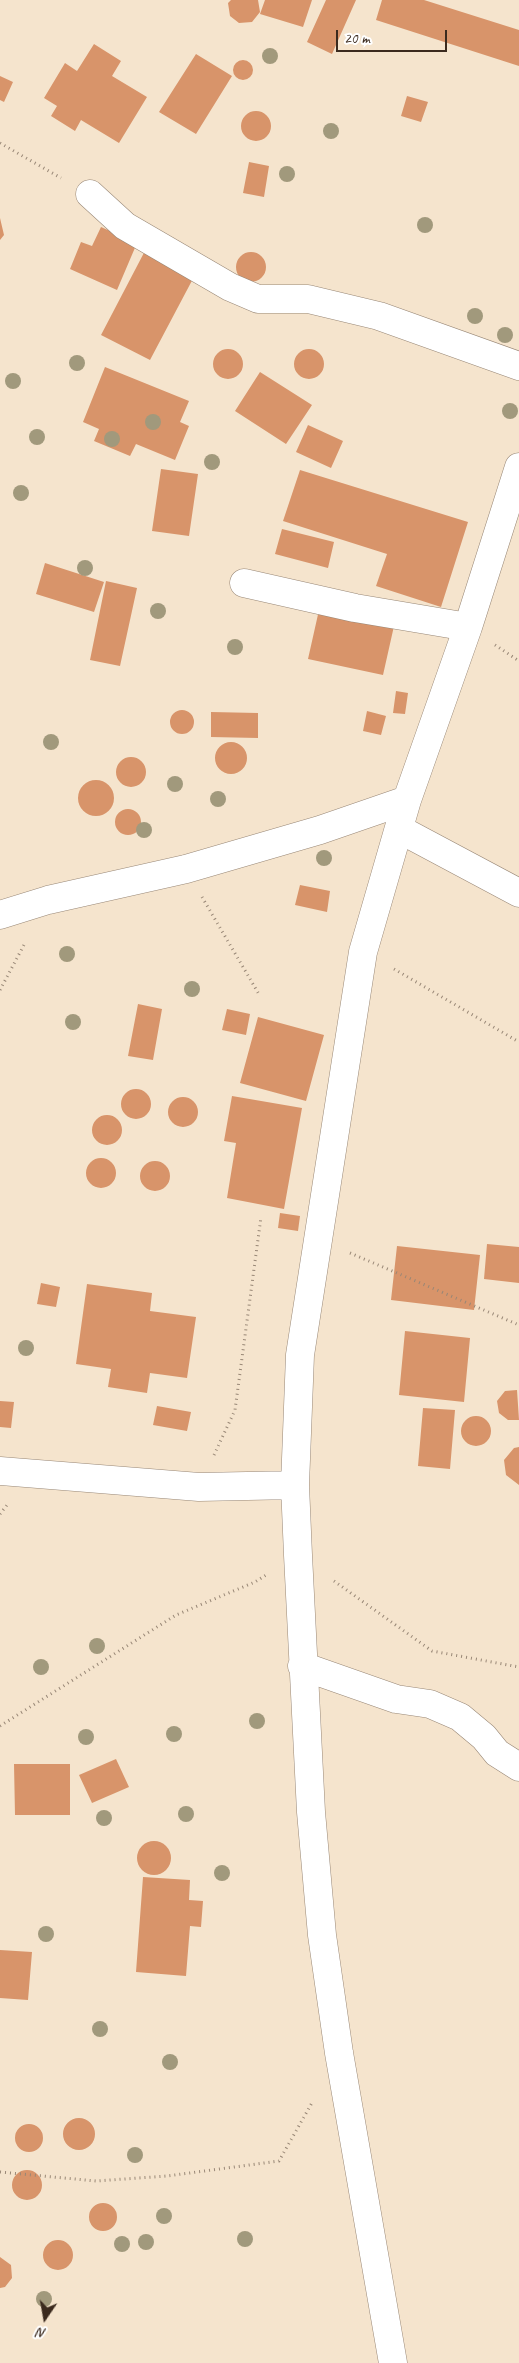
<!DOCTYPE html>
<style>
body{margin:0}
#map{position:relative;width:519px;height:2363px;overflow:hidden;background:#f5e4cd;font-family:Caveat,sans-serif}
canvas{display:block}
.north{position:absolute;left:20px;top:2293px;width:50px;height:50px;-webkit-text-stroke:4px #fff;paint-order:stroke;rotate:192deg;font-size:14px;font-weight:700;line-height:20px;text-align:center;color:#3b2a1e}
.north::after{content:'';display:block;margin:auto;width:18px;height:22px;background:#3b2a1e;clip-path:polygon(50% 0,100% 100%,50% 72%,0 100%)}
.scale{position:absolute;left:336px;top:30px;width:111px;height:22px;box-sizing:border-box;border:2px solid #3b2a1e;border-top:0;padding-left:6px;font-size:15px;line-height:18px;white-space:nowrap;color:#3b2a1e;-webkit-text-stroke:4px #fff;paint-order:stroke}
</style>
<div id="map">
<canvas width="519" height="2363"></canvas>
<div class="north">N</div>
<div class="scale">20 m</div>
</div>
<script>
const ctx = document.querySelector('canvas').getContext('2d');
ctx.lineJoin = 'round';
function paint(path, color) {
  ctx.fillStyle = color;
  ctx.fill(path, 'evenodd');
}
function poly(rows) {
  const path = new Path2D();
  for (const r of rows) {
    if (r.length === 3) {
      path.moveTo(r[0] + r[2], r[1]);
      path.arc(r[0], r[1], r[2], 0, 2 * Math.PI);
      continue;
    }
    path.moveTo(r[0], r[1]);
    for (let i = 2; i < r.length; i += 2) path.lineTo(r[i], r[i + 1]);
  }
  return path;
}
function stroke(path, color, width, dash) {
  ctx.strokeStyle = color;
  ctx.lineWidth = width;
  ctx.lineCap = dash ? 'butt' : 'round';
  ctx.setLineDash(dash || []);
  ctx.stroke(path);
}
paint(poly([
 [231,0,258,0,260,12,252,22,239,23,230,16,228,3],
 [265,0,312,0,303,27,260,14],
 [326,0,356,0,332,54,307,42],
 [382,0,424,0,519,30,519,66,376,20],
 [94,44,121,61,112,76,147,97,119,143,81,120,75,131,51,116,57,106,44,98,65,63,77,71],
 [196,54,232,76,196,134,159,112],
 [243,70,10],
 [0,76,13,82,4,102,0,100],
 [407,96,428,102,421,122,401,116],
 [256,126,15],
 [249,162,269,166,264,197,243,193],
 [0,218,4,235,0,240],
 [101,227,137,243,117,290,70,269,81,242,92,246],
 [147,247,196,273,150,360,101,335],
 [251,267,15],
 [309,364,15],
 [228,364,15],
 [105,367,189,401,180,422,189,426,175,460,136,444,130,456,94,441,99,429,83,422],
 [260,372,312,405,286,444,235,411],
 [308,425,343,441,331,468,296,452],
 [161,469,198,474,189,536,152,531],
 [300,470,468,522,441,607,376,586,387,554,283,521],
 [282,529,334,542,328,568,275,554],
 [45,563,104,582,94,612,36,594],
 [106,581,137,588,120,666,90,660],
 [319,610,394,626,383,675,308,659],
 [396,691,408,693,405,714,393,713],
 [182,722,12],
 [367,711,386,716,381,735,363,731],
 [211,712,258,713,258,738,211,737],
 [231,758,16],
 [131,772,15],
 [96,798,18],
 [128,822,13],
 [300,885,330,891,327,912,295,905],
 [138,1004,162,1009,153,1060,128,1056],
 [227,1009,250,1014,246,1035,222,1030],
 [258,1017,324,1035,306,1101,240,1083],
 [136,1104,15],
 [232,1096,302,1108,284,1209,227,1198,236,1143,224,1141],
 [183,1112,15],
 [107,1130,15],
 [101,1173,15],
 [155,1176,15],
 [280,1213,300,1216,298,1231,278,1228],
 [487,1244,519,1247,519,1283,484,1279],
 [397,1246,480,1255,474,1310,391,1300],
 [41,1283,60,1287,56,1307,37,1304],
 [87,1284,152,1293,150,1311,196,1317,187,1378,150,1373,147,1393,108,1387,111,1369,76,1364],
 [405,1331,470,1338,464,1402,399,1395],
 [517,1390,519,1420,508,1420,499,1413,497,1401,505,1391],
 [0,1401,14,1402,11,1428,0,1427],
 [157,1406,191,1412,187,1431,153,1425],
 [423,1408,455,1410,450,1469,418,1466],
 [476,1431,15],
 [519,1447,519,1485,506,1475,504,1460,514,1448],
 [116,1759,129,1787,92,1803,79,1775],
 [14,1764,70,1764,70,1815,15,1815],
 [154,1858,17],
 [143,1877,190,1880,189,1900,203,1901,201,1927,190,1926,186,1976,136,1972],
 [0,1950,32,1952,28,2000,0,1998],
 [79,2134,16],
 [29,2138,14],
 [27,2185,15],
 [103,2217,14],
 [58,2255,15],
 [0,2257,11,2265,12,2278,5,2287,0,2288]
]), '#d8946a');
const minor = poly([
 [90,194,125,226,230,287,258,299,308,299,379,316,519,366],
 [244,583,355,608,468,627],
 [399,829,519,893],
 [0,915,48,900,186,869,320,830,407,800],
 [0,1471,199,1487,295,1485],
 [302,1666,396,1699,430,1704,460,1717,484,1737,497,1753,519,1767],
 [393,2363,339,2053,322,1935,311,1812,298,1555,295,1485,300,1355,363,952,407,800,468,627,519,467]
]);
stroke(minor, '#988776', 29);
stroke(poly([
 [0,143,61,178],
 [495,645,519,661],
 [202,897,260,996],
 [394,969,519,1042],
 [0,990,25,943],
 [350,1253,519,1325],
 [214,1455,235,1410,261,1217],
 [0,1514,7,1505],
 [334,1581,432,1651,519,1667],
 [0,1726,176,1615,255,1582,266,1575],
 [0,2172,96,2181,167,2176,279,2161,313,2101]
]), '#988776', 3, [1, 4]);
stroke(minor, '#fff', 28);
ctx.fillStyle = '#a1997c';
for (const [x, y] of [
 [270,56],
 [331,131],
 [287,174],
 [425,225],
 [475,316],
 [505,335],
 [77,363],
 [13,381],
 [510,411],
 [153,422],
 [37,437],
 [112,439],
 [212,462],
 [21,493],
 [85,568],
 [158,611],
 [235,647],
 [51,742],
 [175,784],
 [218,799],
 [144,830],
 [324,858],
 [67,954],
 [192,989],
 [73,1022],
 [26,1348],
 [97,1646],
 [41,1667],
 [257,1721],
 [174,1734],
 [86,1737],
 [186,1814],
 [104,1818],
 [222,1873],
 [46,1934],
 [100,2029],
 [170,2062],
 [135,2155],
 [164,2216],
 [245,2239],
 [146,2242],
 [122,2244],
 [44,2299]
]) {
  ctx.beginPath();
  ctx.arc(x, y, 8, 0, 2 * Math.PI);
  ctx.fill();
}
</script>
